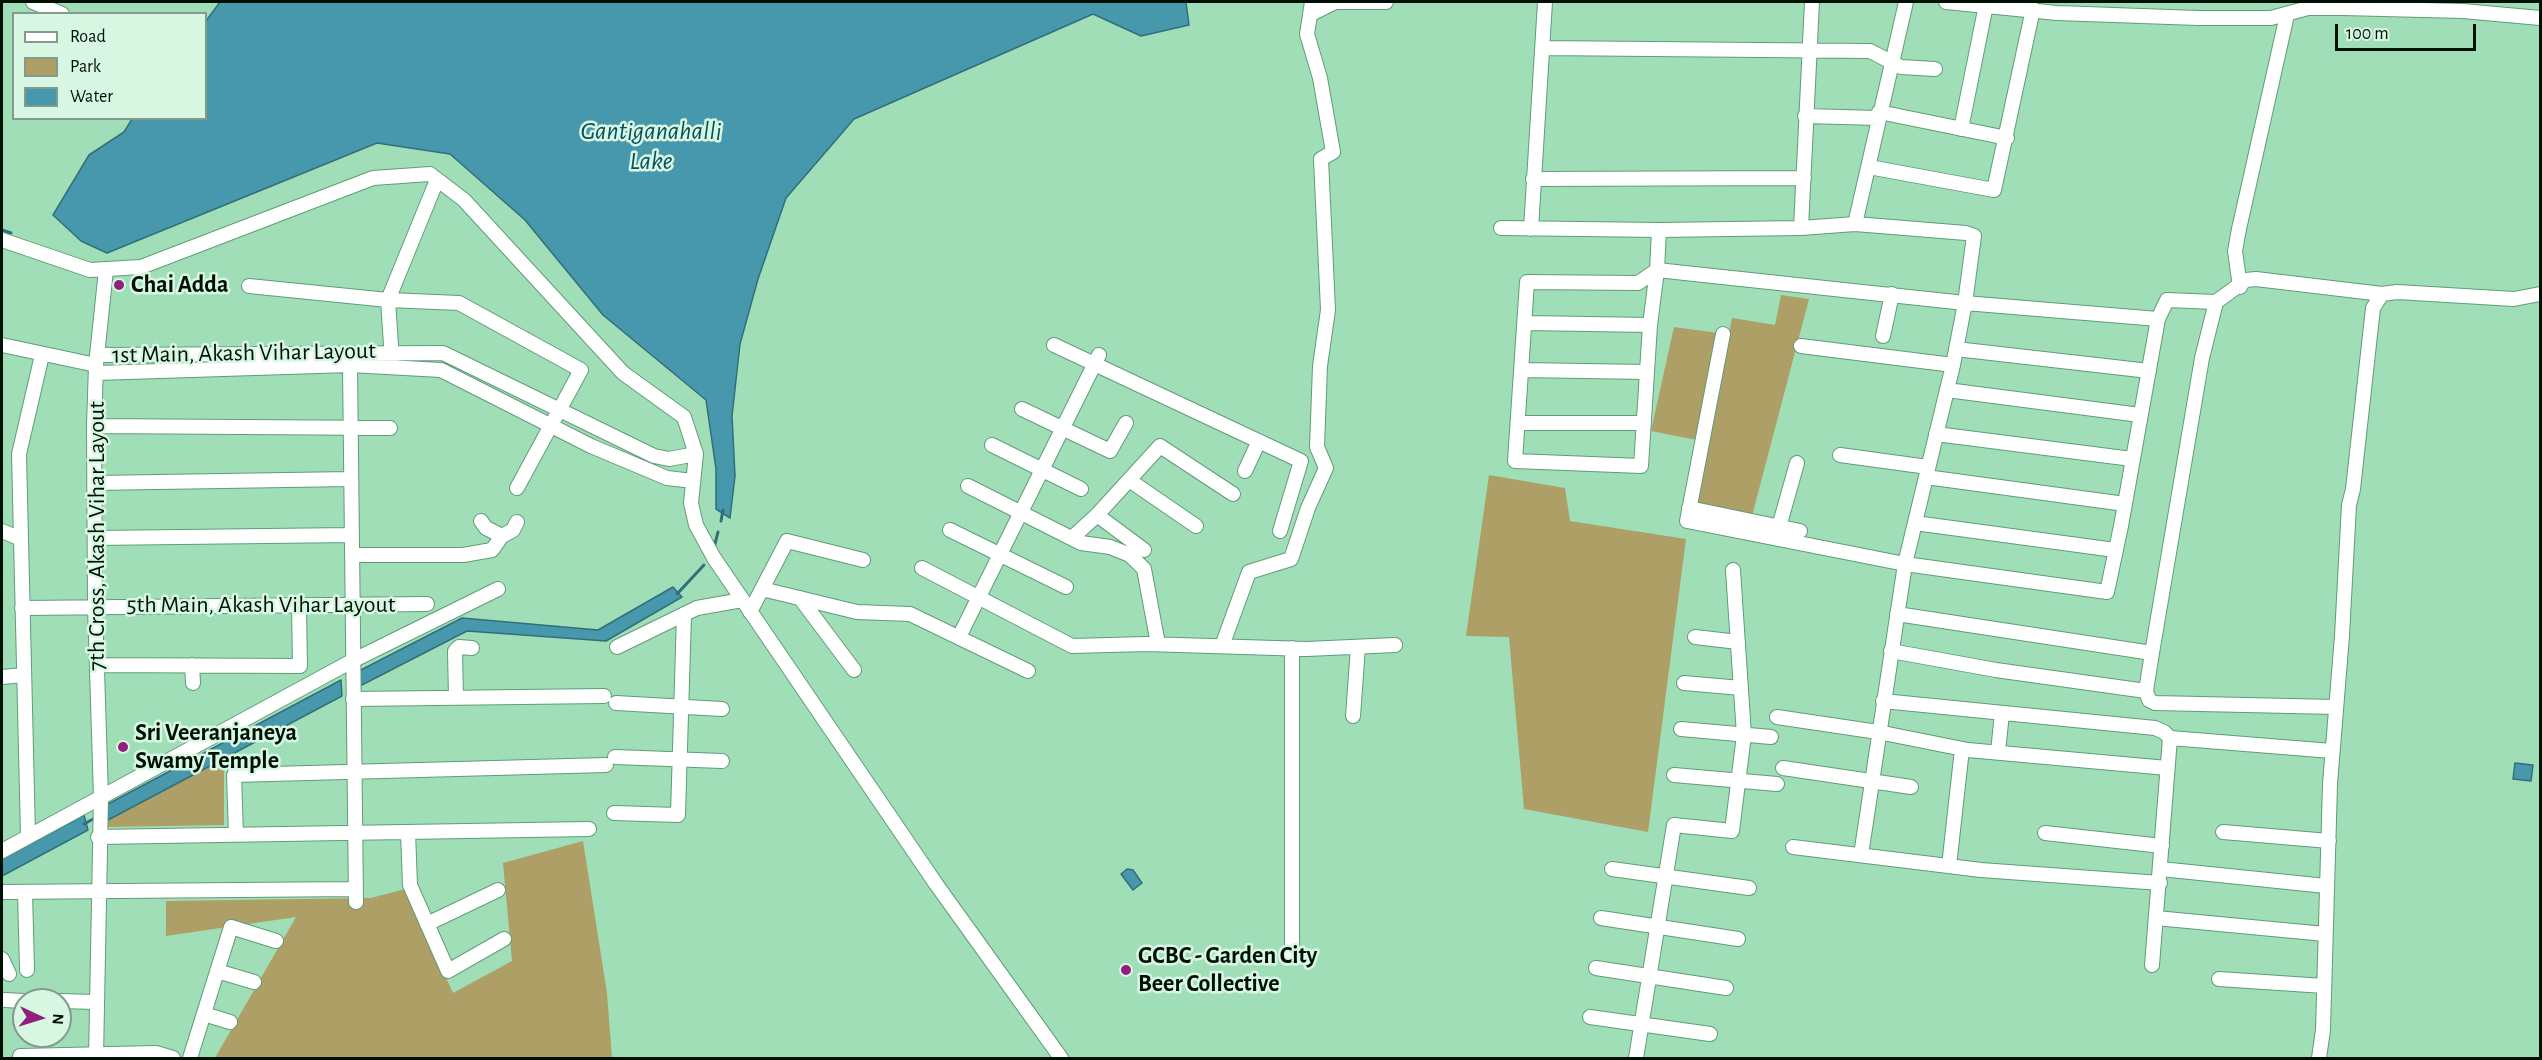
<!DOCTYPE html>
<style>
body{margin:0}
#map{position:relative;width:2542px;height:1060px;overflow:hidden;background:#a0deb8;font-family:"Alegreya Sans",sans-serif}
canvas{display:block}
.frame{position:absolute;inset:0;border:3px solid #001005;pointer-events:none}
.legend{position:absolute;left:12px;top:12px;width:195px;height:108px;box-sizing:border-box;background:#d8f7e3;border:2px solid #829b8a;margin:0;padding:8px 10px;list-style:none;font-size:18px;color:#001005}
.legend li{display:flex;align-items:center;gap:12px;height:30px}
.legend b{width:30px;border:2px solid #829b8a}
.north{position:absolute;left:12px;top:988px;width:60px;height:60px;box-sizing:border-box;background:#d8f7e3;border:2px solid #829b8a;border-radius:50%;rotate:94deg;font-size:16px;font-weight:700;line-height:24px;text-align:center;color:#001005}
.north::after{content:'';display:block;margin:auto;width:21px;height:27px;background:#921e7d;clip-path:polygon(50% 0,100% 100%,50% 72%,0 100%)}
.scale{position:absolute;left:2335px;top:24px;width:141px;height:27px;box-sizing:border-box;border:3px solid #001005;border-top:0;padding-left:8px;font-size:18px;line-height:21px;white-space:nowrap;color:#001005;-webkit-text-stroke:4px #d8f7e3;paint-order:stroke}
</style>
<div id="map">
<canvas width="2542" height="1060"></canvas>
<div class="frame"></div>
<ul class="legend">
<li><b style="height:8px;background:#fff"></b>Road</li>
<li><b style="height:16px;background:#ad9f65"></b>Park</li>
<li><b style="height:16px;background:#4798ac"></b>Water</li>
</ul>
<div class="north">N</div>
<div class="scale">100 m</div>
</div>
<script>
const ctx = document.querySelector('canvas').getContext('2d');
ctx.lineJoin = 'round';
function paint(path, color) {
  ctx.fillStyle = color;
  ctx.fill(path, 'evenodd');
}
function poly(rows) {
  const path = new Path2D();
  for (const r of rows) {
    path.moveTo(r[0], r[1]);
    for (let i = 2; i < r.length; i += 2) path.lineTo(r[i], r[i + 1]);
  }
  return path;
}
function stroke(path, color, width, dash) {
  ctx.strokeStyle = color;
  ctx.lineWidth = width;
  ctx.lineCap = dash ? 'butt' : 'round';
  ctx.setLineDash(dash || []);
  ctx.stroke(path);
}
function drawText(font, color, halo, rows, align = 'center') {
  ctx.font = font + ' "Alegreya Sans",sans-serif';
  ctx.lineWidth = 5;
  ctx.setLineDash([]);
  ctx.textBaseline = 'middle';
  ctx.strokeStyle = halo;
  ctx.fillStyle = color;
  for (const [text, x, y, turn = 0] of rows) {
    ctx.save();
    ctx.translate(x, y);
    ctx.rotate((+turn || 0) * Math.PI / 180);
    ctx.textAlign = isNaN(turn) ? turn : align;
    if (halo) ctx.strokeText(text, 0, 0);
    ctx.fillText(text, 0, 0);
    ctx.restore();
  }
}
paint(poly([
 [1781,295,1809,299,1752,516,1697,505,1732,318,1775,325],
 [1674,327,1718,333,1697,440,1651,431],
 [1489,475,1565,488,1570,521,1686,539,1648,832,1524,809,1509,637,1466,636],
 [224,759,224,825,108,827,108,820],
 [583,841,607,993,612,1058,215,1058,296,917,166,936,166,901,371,898,405,889,453,993,512,961,503,863]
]), '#ad9f65');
const water = poly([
 [220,2,1186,2,1189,25,1141,36,1093,14,854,119,786,198,758,279,740,344,732,416,735,476,730,518,716,509,716,469,706,400,603,315,525,220,450,154,377,143,107,253,81,241,53,215,89,155,124,132,132,119,206,118,206,21,220,2],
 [673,587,682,597,606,641,467,631,356,688,355,673,462,618,598,630,673,587],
 [341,680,342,696,108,820,108,804,341,680],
 [2515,763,2533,765,2531,781,2513,779,2515,763],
 [84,815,88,830,2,876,2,859,84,815],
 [1127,869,1133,870,1142,883,1133,890,1121,874,1127,869]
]);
paint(water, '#4798ac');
stroke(water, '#326f7a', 1.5);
stroke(poly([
 [2,230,11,233],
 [721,521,723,510],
 [714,548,718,532],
 [677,594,704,565],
 [84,824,97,817]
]), '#326f7a', 3);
const minor = poly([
 [33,2,62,14],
 [1946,2,2057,13,2198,18,2271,18,2308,8,2343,8,2463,11,2540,18],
 [1311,14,1335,2,1386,2],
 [1542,48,1870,51,1901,67,1935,69],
 [1879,112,2007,138],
 [1805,116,1878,118],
 [1961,129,1986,5],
 [1869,167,1994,190,2033,9],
 [1533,179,1804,178],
 [1855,224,1906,2],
 [1501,228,1659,230,1801,228,1855,224,1966,233,1974,236,1965,303,1953,365,1905,564,1861,855],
 [1801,228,1812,2],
 [1531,229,1545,2],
 [1659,230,1657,270,1650,325,1641,466,1515,461,1527,282,1638,283,1657,270,1965,303,2158,319],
 [2,240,90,270,141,267,373,178,430,174,464,200,623,373,684,417,696,454,691,503,696,525,714,558,936,884,1061,1058],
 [249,286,388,300,459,303,581,370,517,488],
 [2240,287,2235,251,2239,229,2287,15],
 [2216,302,2202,358,2152,653,2146,691,2149,700,2155,703,2336,707],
 [1526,323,1650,325],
 [1723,334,1687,521,1905,564,2107,592,2121,526,2158,319,2167,300,2216,302,2246,280,2256,279,2382,294],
 [1883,336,1892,294],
 [2,345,96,365],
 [1054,345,1301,461,1280,531],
 [1801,346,1953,365],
 [1956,349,2149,371],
 [97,355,443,353,654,456,669,459,696,454],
 [392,360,388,300,437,180],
 [350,365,356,902],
 [1522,370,1647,372],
 [96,373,350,365,441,370,591,446,667,478,693,481],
 [1947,390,2140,415],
 [1022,409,1110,451,1126,423],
 [1518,423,1644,423],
 [94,426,390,428],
 [1936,434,2132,459],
 [992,445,1081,489],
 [1840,455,1928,467],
 [1245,471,1259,441],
 [1926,477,2125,504],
 [1129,480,1196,526],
 [94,483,351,479],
 [968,486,1081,543,1110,547,1130,555,1144,569,1158,644],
 [1689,508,1800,531],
 [1097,515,1144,550],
 [481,521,486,528,502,536],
 [1915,523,2115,550],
 [1779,527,1797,463],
 [950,530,1066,587],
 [2,531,21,539],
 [95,538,351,535],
 [1072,538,1097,515,1160,446,1233,494],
 [352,555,463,555,492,550,502,536,513,530,517,522],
 [922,568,1072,646,1146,644,1307,649,1395,645],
 [762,589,857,612,910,614,1028,671],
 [800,598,854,670],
 [22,608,427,604],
 [750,612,787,541,863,560],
 [1897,614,2152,653],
 [959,637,1099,355],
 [1695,637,1738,642],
 [1222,646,1249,572,1291,559,1308,508,1326,468,1317,447,1320,366,1328,310,1321,159,1333,152,1320,78,1307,34,1312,2],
 [617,647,697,608,742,600],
 [1891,651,1996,670,2146,691],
 [97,665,300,666,299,606],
 [192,665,193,683],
 [2,677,24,675],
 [1684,683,1741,688],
 [456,698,455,651,459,647,472,648],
 [353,699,604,696],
 [1883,701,2155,728,2164,732,2170,738,2152,965],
 [616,703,722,709],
 [1353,716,1358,647],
 [1777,717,1878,732,1968,750,2167,768],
 [1681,729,1771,737],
 [2170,738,2332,751],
 [1998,752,2002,713],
 [615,757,722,761],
 [1783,768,1911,787],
 [1674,775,1777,784],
 [614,813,678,815,684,614],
 [408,832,410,885,448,971,504,939],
 [2223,832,2329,841],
 [2045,833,2162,846],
 [236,834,234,775,606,765],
 [28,836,19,454,42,355],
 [98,837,589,829],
 [1793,847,1981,870,2160,883],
 [2,851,352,661,498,589],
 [1949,866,1962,749],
 [1612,869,1749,888],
 [2161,869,2326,886],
 [2,892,355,889],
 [25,892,27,970],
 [1601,918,1738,939],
 [2156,918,2325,934],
 [427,924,498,890],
 [1292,954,1292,648],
 [2,959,9,974],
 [1596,968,1726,988],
 [217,971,254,982],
 [2219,979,2324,986],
 [5,1000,24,1001],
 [60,1001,96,1002],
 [204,1014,230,1022],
 [1590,1017,1710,1034],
 [20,1056,156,1053,173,1058],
 [96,1058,101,797,95,606,94,426,96,365,106,270],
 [190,1058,231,927,276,941],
 [1636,1058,1674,825,1732,831,1744,735,1733,570],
 [2319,1058,2323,1030,2330,784,2342,636,2349,505,2353,489,2373,308,2382,294,2397,292,2514,299,2540,294]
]);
stroke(minor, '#609c78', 16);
stroke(minor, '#fff', 14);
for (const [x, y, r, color] of [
 [119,285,6,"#921e7d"],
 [123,747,6,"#921e7d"],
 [1126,970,6,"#921e7d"]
]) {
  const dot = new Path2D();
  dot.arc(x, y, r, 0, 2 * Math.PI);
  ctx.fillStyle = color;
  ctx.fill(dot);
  stroke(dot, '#d8f7e3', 2);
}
drawText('bold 24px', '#001005', '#d8f7e3', [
 ["Chai Adda",131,285],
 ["Sri Veeranjaneya",135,733],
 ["Swamy Temple",135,761],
 ["GCBC - Garden City",1138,956],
 ["Beer Collective",1138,984]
], 'left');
drawText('24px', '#001005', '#d8f7e3', [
 ["1st Main, Akash Vihar Layout",244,353,-1],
 ["7th Cross, Akash Vihar Layout",97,536,-90],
 ["5th Main, Akash Vihar Layout",261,605]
]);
drawText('italic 26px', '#064f5f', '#d8f7e3', [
 ["Gantiganahalli",651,131],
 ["Lake",651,161]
]);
</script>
